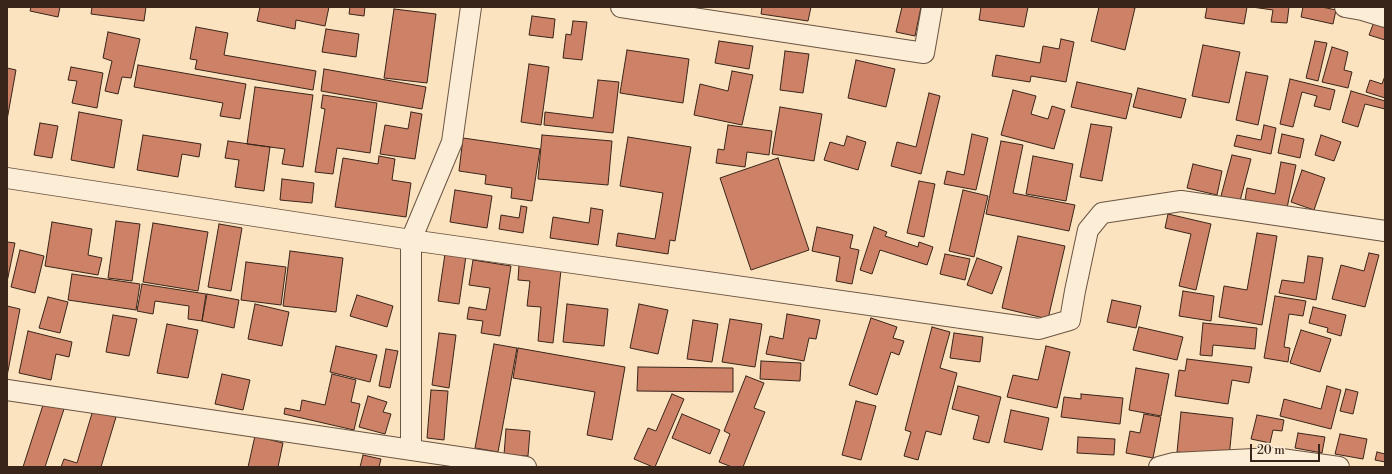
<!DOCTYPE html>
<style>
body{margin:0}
#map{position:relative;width:1392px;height:474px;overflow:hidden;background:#fbe3c0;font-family:"Libre Bodoni",serif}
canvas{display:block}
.frame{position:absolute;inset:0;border:8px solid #392519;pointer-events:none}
.scale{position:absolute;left:1250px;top:444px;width:70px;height:18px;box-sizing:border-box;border:2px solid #392519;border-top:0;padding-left:5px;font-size:12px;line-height:14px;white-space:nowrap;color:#392519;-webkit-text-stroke:3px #fcedd6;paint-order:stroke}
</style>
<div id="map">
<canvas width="1392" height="474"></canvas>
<div class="frame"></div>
<div class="scale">20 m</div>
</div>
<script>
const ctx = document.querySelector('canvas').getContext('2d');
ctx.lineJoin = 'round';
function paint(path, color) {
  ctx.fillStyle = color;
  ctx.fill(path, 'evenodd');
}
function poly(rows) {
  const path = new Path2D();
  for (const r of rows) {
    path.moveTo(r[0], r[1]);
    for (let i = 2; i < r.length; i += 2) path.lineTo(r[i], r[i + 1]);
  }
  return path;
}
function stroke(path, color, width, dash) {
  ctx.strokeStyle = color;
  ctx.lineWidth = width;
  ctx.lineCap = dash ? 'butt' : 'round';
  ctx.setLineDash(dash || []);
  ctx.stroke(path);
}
const building = poly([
 [31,7,60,7,58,17,30,11,31,7],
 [92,7,146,7,144,21,91,14,92,7],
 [260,7,329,7,325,26,296,20,295,29,257,21,260,7],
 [350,7,365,7,364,16,349,14,350,7],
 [762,7,811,7,808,21,761,14,762,7],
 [902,7,921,7,915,36,896,32,902,7],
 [981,7,1028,7,1024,27,979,20,981,7],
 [1099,7,1130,7,1135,8,1125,50,1091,41,1099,7],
 [1207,7,1247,7,1244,24,1205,18,1207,7],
 [1252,7,1289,7,1287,23,1271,22,1273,10,1252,7],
 [1303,7,1322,7,1336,10,1333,24,1301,17,1303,7],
 [394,9,436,14,427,83,384,78,394,9],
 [532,16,555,19,553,38,529,35,532,16],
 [573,21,587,22,582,60,563,58,566,34,571,35,573,21],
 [1374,22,1385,25,1385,40,1369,35,1374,22],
 [196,27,228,33,224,55,316,71,313,90,195,69,197,60,190,59,196,27],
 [326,29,359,34,356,57,322,52,326,29],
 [108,32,140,39,131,78,122,77,118,94,105,91,112,61,103,58,108,32],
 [1061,39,1074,42,1066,82,1031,76,1030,82,992,76,996,55,1040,63,1043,46,1059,49,1061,39],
 [719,41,753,46,749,69,715,63,719,41],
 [1315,41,1327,43,1318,81,1306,78,1315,41],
 [1203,45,1240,52,1229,103,1192,96,1203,45],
 [1332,47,1348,52,1344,70,1352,72,1348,88,1322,82,1332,47],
 [627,50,689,59,683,103,620,93,627,50],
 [785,51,809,54,803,93,780,90,785,51],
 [856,60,895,69,886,107,848,98,856,60],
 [529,64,549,67,541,125,521,122,529,64],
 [138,65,246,84,240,119,220,116,223,103,134,87,138,65],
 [71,67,103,73,97,108,72,103,77,81,68,80,71,67],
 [7,68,16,70,7,120,7,68],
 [324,69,426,87,422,109,321,91,324,69],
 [732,71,753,75,742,125,694,115,700,84,728,91,732,71],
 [1246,72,1268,76,1258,125,1236,120,1246,72],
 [1385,76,1385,98,1366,92,1370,80,1382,84,1385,76],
 [1290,79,1335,90,1330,110,1314,106,1317,96,1302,92,1293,127,1280,124,1290,79],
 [598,80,619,82,613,133,544,125,545,112,593,118,598,80],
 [1077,82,1132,94,1126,119,1071,107,1077,82],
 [255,87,313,95,303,167,282,164,285,149,247,144,255,87],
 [1138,88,1186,99,1181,118,1133,107,1138,88],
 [1013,90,1036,96,1031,114,1048,119,1052,106,1065,110,1054,149,1001,135,1013,90],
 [1351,91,1385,101,1385,109,1365,104,1358,127,1342,122,1351,91],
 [929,93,940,96,921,174,891,166,897,142,916,147,929,93],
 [323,95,377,103,370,153,337,148,333,174,315,172,325,109,321,108,323,95],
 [780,107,822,114,814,161,772,154,780,107],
 [79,112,122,120,114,168,71,160,79,112],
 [411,112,422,114,415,159,380,154,385,125,408,129,411,112],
 [40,123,58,126,52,158,34,155,40,123],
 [1091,124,1112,127,1102,181,1080,177,1091,124],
 [728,125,772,131,769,155,747,152,745,167,716,163,718,149,724,150,728,125],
 [1264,125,1276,128,1271,154,1234,146,1237,135,1261,140,1264,125],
 [972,134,988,138,976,190,944,184,947,171,964,175,972,134],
 [1282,134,1304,139,1300,158,1278,153,1282,134],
 [143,135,201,144,199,157,182,154,178,177,137,170,143,135],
 [542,135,612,141,608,185,538,179,542,135],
 [1321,135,1341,142,1334,161,1315,155,1321,135],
 [847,136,866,142,858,170,824,160,830,142,844,146,847,136],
 [628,137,691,147,675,241,670,240,668,254,616,246,618,233,655,239,663,193,620,186,628,137],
 [463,138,540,149,532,201,511,198,512,188,485,184,486,175,459,171,463,138],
 [228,141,270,147,264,191,235,187,239,160,225,158,228,141],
 [1001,141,1023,145,1013,193,1075,205,1069,231,986,214,1001,141],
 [1232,155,1251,159,1240,201,1221,196,1232,155],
 [379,156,395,159,392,180,411,183,406,217,335,207,343,158,378,164,379,156],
 [1033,156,1073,164,1066,201,1026,194,1033,156],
 [778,158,809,250,751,270,720,178,778,158],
 [1281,162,1296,165,1287,208,1245,200,1247,188,1275,194,1281,162],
 [1193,164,1222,171,1217,195,1187,188,1193,164],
 [1302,170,1325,178,1314,210,1291,202,1302,170],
 [282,179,314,183,312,203,280,200,282,179],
 [919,181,935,184,924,237,907,233,919,181],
 [455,190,492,196,487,228,450,222,455,190],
 [963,190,988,196,974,257,949,251,963,190],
 [521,206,527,207,523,233,499,229,501,215,519,218,521,206],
 [591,208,603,210,598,245,550,238,553,217,589,223,591,208],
 [1168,214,1211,224,1196,290,1179,286,1191,234,1165,228,1168,214],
 [116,221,140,224,132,281,108,278,116,221],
 [52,222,92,229,88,255,102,258,98,275,45,266,52,222],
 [153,223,208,232,198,291,143,282,153,223],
 [219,224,242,228,231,291,208,287,219,224],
 [817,227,853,235,850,248,859,250,852,284,836,281,840,257,812,251,817,227],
 [874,227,887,232,885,236,918,247,919,242,933,247,927,265,880,250,872,274,860,270,874,227],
 [1257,233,1277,236,1262,325,1219,317,1224,286,1247,290,1257,233],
 [1018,236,1065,246,1048,319,1002,308,1018,236],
 [7,242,15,243,7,282,7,242],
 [20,250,44,256,35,293,11,287,20,250],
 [290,251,343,258,336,312,283,306,290,251],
 [1369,253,1379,255,1365,307,1332,299,1341,265,1364,271,1369,253],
 [445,254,466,256,459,304,438,301,445,254],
 [945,254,970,259,965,280,940,274,945,254],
 [1308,256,1323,258,1316,300,1279,293,1282,280,1304,283,1308,256],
 [977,258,1002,267,992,294,967,285,977,258],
 [473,260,511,266,500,336,481,333,483,321,467,319,469,307,486,310,490,288,469,285,473,260],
 [246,262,286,267,281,305,241,300,246,262],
 [519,265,561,270,553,343,538,341,541,307,527,306,530,281,518,280,519,265],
 [72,274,140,284,136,310,68,300,72,274],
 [142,284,206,294,202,321,188,319,189,306,155,301,153,314,137,311,142,284],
 [1183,291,1214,296,1211,321,1179,316,1183,291],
 [207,294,239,300,234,328,202,321,207,294],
 [357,295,393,306,387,327,350,316,357,295],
 [1275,296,1306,301,1303,316,1289,314,1284,347,1290,348,1288,362,1264,358,1275,296],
 [48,297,68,302,60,333,39,328,48,297],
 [1112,300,1141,306,1136,328,1107,322,1112,300],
 [255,304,289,312,282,346,248,339,255,304],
 [567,304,608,309,604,346,563,342,567,304],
 [639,304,668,310,658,354,630,348,639,304],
 [7,306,20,309,7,376,7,306],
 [1313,307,1346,315,1341,336,1327,332,1328,328,1309,323,1313,307],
 [787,314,820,320,816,339,809,338,804,361,766,354,770,336,783,339,787,314],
 [113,315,137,319,129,356,106,352,113,315],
 [871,318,897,327,893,338,904,341,899,355,891,352,877,395,849,385,871,318],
 [730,319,762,324,755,367,722,362,730,319],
 [693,320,718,324,712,362,687,359,693,320],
 [1203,323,1257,328,1255,349,1213,345,1212,356,1200,355,1203,323],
 [167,324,198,330,188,378,157,373,167,324],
 [932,327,950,332,940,368,957,373,941,435,926,431,918,460,904,456,911,432,905,430,932,327],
 [1139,327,1183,337,1177,360,1133,350,1139,327],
 [1301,330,1331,339,1320,372,1290,363,1301,330],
 [28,331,72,342,69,357,56,354,51,380,19,373,28,331],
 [439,333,456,335,449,388,432,385,439,333],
 [954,333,983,337,980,362,950,358,954,333],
 [494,344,517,348,498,452,475,448,494,344],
 [336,346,377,355,370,382,330,372,336,346],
 [1046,346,1070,352,1057,408,1007,397,1013,375,1038,380,1046,346],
 [518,348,625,367,612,440,587,435,595,392,513,378,518,348],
 [386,349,398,351,390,388,379,386,386,349],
 [1187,359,1252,367,1249,383,1232,380,1228,404,1175,396,1179,370,1185,371,1187,359],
 [761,361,801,363,800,381,760,379,761,361],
 [638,367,733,368,733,392,637,391,638,367],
 [1136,368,1169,374,1161,416,1129,410,1136,368],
 [222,374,250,380,243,410,215,404,222,374],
 [332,374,356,380,351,402,360,404,354,430,284,414,285,408,300,411,302,400,325,405,332,374],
 [746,376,764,383,754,408,765,412,743,467,732,467,719,462,730,434,724,431,746,376],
 [958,386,1001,397,989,443,973,439,979,416,952,409,958,386],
 [1327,386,1341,390,1331,429,1280,416,1284,399,1321,409,1327,386],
 [1346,389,1358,392,1353,414,1340,411,1346,389],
 [431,390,448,391,444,440,427,438,431,390],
 [672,394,684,399,655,467,653,467,634,459,648,428,656,431,672,394],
 [1081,394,1123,398,1120,424,1061,417,1064,397,1081,399,1081,394],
 [368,396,387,402,383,412,391,414,385,434,359,427,368,396],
 [856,401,876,406,861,460,842,455,856,401],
 [44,402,64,409,45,467,23,467,44,402],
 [93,410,116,417,101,467,61,467,64,459,77,463,93,410],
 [1011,410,1049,418,1042,450,1004,442,1011,410],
 [1181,412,1233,418,1229,457,1177,452,1181,412],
 [682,414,720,430,710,454,672,438,682,414],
 [1144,414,1161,417,1153,458,1126,453,1130,431,1140,433,1144,414],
 [1257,415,1284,420,1282,431,1273,430,1270,443,1251,439,1257,415],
 [506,429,530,431,528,456,504,455,506,429],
 [1298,433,1325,437,1322,453,1295,448,1298,433],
 [1340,434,1367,439,1363,459,1335,454,1340,434],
 [255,436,283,443,278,467,248,467,255,436],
 [1078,437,1115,439,1114,455,1077,453,1078,437],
 [1377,452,1385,454,1385,462,1375,460,1377,452],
 [363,455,381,459,379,467,360,467,363,455]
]);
paint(building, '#cd8166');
stroke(building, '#392519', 1);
const street = poly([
 [621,7,924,53,932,7],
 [1345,7,1362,10,1385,17],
 [7,178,411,240,1039,329,1070,320,1075,291,1088,230,1102,213,1181,201,1385,231],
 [7,390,526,467],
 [411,450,411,240,452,142,471,7],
 [1159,467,1174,463,1274,458,1339,467]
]);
stroke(street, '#6a5443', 22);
stroke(street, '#fcedd6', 20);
</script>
